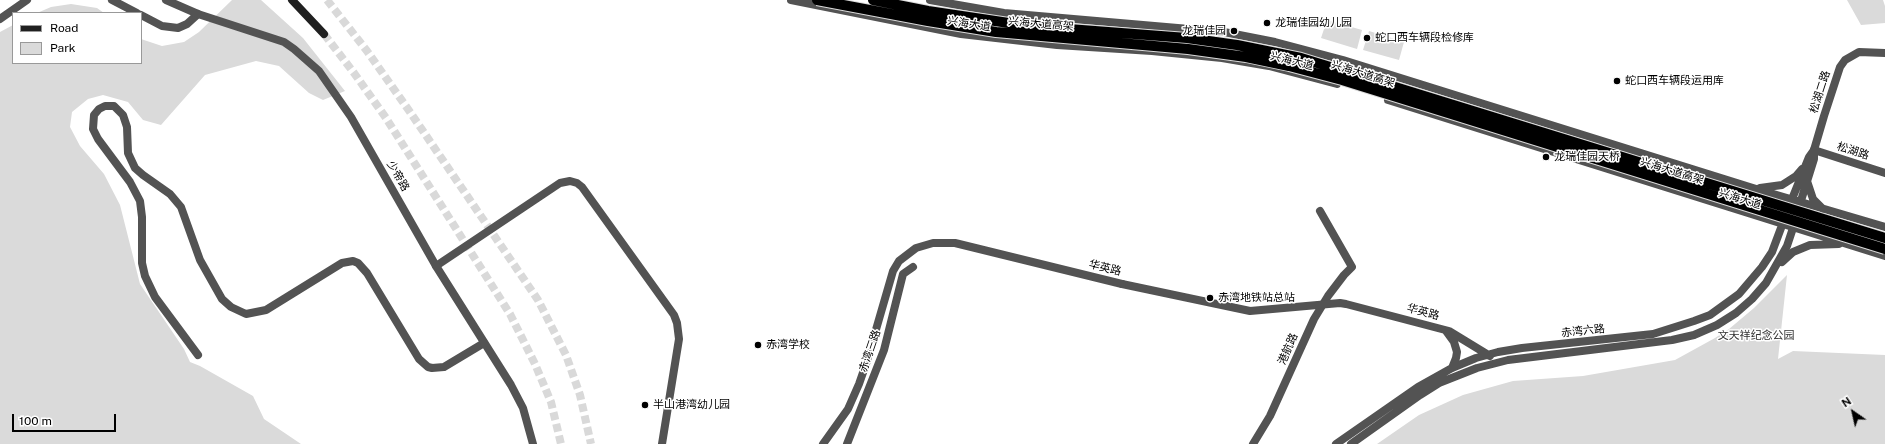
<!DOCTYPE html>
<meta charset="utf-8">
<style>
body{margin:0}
#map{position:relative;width:1885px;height:444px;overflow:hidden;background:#fff;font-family:"Public Sans",sans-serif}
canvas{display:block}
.legend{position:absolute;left:12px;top:12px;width:130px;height:52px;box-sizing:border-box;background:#fff;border:1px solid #999;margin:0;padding:5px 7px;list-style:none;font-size:12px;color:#000}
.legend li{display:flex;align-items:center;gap:8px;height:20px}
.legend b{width:20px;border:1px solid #999}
.north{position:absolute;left:1833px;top:392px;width:40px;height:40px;-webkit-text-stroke:3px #fff;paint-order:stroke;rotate:326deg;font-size:11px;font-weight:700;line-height:16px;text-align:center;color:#000}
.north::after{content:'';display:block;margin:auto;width:14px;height:18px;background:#000;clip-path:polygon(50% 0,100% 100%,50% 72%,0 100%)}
.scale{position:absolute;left:12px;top:414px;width:104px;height:18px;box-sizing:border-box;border:2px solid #000;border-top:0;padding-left:5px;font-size:12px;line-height:14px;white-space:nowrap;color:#000;-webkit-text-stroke:3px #fff;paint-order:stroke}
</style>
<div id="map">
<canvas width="1885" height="444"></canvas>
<ul class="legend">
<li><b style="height:5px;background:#202020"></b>Road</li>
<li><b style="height:11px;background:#dadada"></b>Park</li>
</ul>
<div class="north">N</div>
<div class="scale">100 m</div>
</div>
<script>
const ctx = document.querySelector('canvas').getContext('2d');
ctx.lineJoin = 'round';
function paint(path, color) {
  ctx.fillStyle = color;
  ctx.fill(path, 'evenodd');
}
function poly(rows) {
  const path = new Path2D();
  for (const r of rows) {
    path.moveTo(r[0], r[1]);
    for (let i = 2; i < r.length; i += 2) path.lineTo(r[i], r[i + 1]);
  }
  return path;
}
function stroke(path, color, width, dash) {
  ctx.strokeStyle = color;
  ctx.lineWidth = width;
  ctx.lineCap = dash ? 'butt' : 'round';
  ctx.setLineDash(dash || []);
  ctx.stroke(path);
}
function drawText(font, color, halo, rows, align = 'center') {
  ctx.font = font + ' "Public Sans","Noto Sans SC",sans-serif';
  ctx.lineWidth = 3;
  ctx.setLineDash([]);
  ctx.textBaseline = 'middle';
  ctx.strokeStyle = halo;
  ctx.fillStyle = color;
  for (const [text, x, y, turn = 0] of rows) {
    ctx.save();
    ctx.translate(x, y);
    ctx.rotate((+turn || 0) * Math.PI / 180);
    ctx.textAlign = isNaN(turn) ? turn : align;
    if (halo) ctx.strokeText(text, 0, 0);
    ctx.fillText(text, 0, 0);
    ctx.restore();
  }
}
paint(poly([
 [232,0,261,0,303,38,345,91,323,100,309,93,279,66,256,61,205,75,161,125,143,120,128,102,103,95,88,99,72,112,70,127,80,146,104,174,120,205,140,284,184,349,190,362,200,366,253,396,264,419,301,444,0,444,0,32,13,25,13,63,141,63,141,39,162,46,184,42,199,32],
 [1841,0,1883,0,1885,6,1885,23,1861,25,1847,0],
 [71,4,97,8,104,13,37,13,51,7],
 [1327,20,1362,30,1357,49,1321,38],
 [1369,31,1404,42,1399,60,1363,50],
 [1787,275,1778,359,1793,351,1885,355,1885,444,1377,444,1419,415,1463,395,1513,381,1583,376,1675,360,1715,338,1729,329,1754,308]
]), '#dadada');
stroke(poly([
 [327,0,367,51,410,112,538,300,566,355,580,395,591,444],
 [324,34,354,73,386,118,510,314,535,364,551,402,561,444]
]), '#d9d9d9', 8, [8, 4]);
stroke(poly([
 [112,0,137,13],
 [141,15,162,26,178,28,187,24,198,14],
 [0,19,27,0],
 [1814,150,1824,116,1840,67,1845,60,1859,52,1885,53],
 [436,266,560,183,570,181,577,183,582,187,674,315,677,323,679,339,662,444],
 [198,355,155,297,145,276,142,263,142,217,140,201,130,182,98,139,93,129,94,115,99,109,105,106,114,106,123,115,127,127,128,153,135,168,143,175,170,194,181,207,200,260,222,299,231,307,246,314,266,310,342,263,353,261,358,263,367,273,419,359,428,367,432,368,444,367,484,343],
 [847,444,884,350,903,274,913,267],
 [1253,444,1270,416,1314,319,1328,296,1344,275,1352,267,1320,211]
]), '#535353', 8);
stroke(poly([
 [166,0,198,14,284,42,294,49,319,71,351,117,436,266,511,385,523,408,533,444],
 [791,0,961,34,1057,45,1152,51,1222,58,1269,66,1337,84],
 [930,0,1004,13,1224,32,1275,42,1343,60,1753,188,1885,227],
 [1388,100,1885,256],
 [1814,150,1885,173],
 [1807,181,1813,199,1823,209],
 [1760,188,1782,185,1796,176,1802,169],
 [1790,204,1809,157,1814,150],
 [1799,207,1814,159,1814,150],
 [1782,262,1793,252,1810,245,1839,244],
 [1122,284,1250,311,1340,303,1346,304,1449,331,1490,356],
 [1446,331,1454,342,1457,352,1456,358,1452,368],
 [1336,444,1418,387,1452,368,1476,358,1498,352,1522,348,1653,334,1694,321,1710,315,1739,294,1762,267,1772,252,1784,220],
 [1351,444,1420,395,1439,383,1477,368,1508,360,1672,340,1694,335,1717,325,1736,313,1752,299,1766,283,1787,246,1795,222]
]), '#535353', 8);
stroke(poly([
 [292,0,324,34]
]), '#202020', 8);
const primaryBridge = poly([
 [817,0,928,21,996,32,1188,49,1246,57,1289,66,1342,80,1885,249],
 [873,0,928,11,1029,26,1187,38,1237,45,1301,58,1885,238]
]);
stroke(primaryBridge, '#dbdbdb', 12, []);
stroke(poly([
 [823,444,848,409,859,384,866,364,893,271,899,261,916,248,933,243,955,243,1122,284]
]), '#535353', 8);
stroke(primaryBridge, '#000', 10);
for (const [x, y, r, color] of [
 [1267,23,4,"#000"],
 [1234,31,4,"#000"],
 [1367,38,4,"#000"],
 [1617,81,4,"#000"],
 [1546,157,4,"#000"],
 [1210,298,4,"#000"],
 [758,345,4,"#000"],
 [645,405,4,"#000"]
]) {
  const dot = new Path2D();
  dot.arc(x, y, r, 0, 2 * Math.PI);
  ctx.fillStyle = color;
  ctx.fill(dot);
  stroke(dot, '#fff', 1.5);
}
drawText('11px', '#000', '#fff', [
 ["龙瑞佳园幼儿园",1275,23],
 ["龙瑞佳园",1226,31,"right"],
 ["蛇口西车辆段检修库",1375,38],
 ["蛇口西车辆段运用库",1625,81],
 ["龙瑞佳园天桥",1554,157],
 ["赤湾地铁站总站",1218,298],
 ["赤湾学校",766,345],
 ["半山港湾幼儿园",653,405]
], 'left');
drawText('11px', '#000', '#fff', [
 ["兴海大道",969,24,9],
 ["兴海大道高架",1041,24,5],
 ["兴海大道",1292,61,14],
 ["兴海大道高架",1363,74,17],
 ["松湖二路",1820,92,-72],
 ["松湖路",1853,151,18],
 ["兴海大道高架",1672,171,17],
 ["少帝路",398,176,60],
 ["兴海大道",1740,199,17],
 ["华英路",1105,268,14],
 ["华英路",1423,312,15],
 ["赤湾六路",1583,331,-6],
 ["港航路",1288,349,-66],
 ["赤湾三路",870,351,-71]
]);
drawText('11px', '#313131', '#fff', [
 ["文天祥纪念公园",1756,336]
]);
</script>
